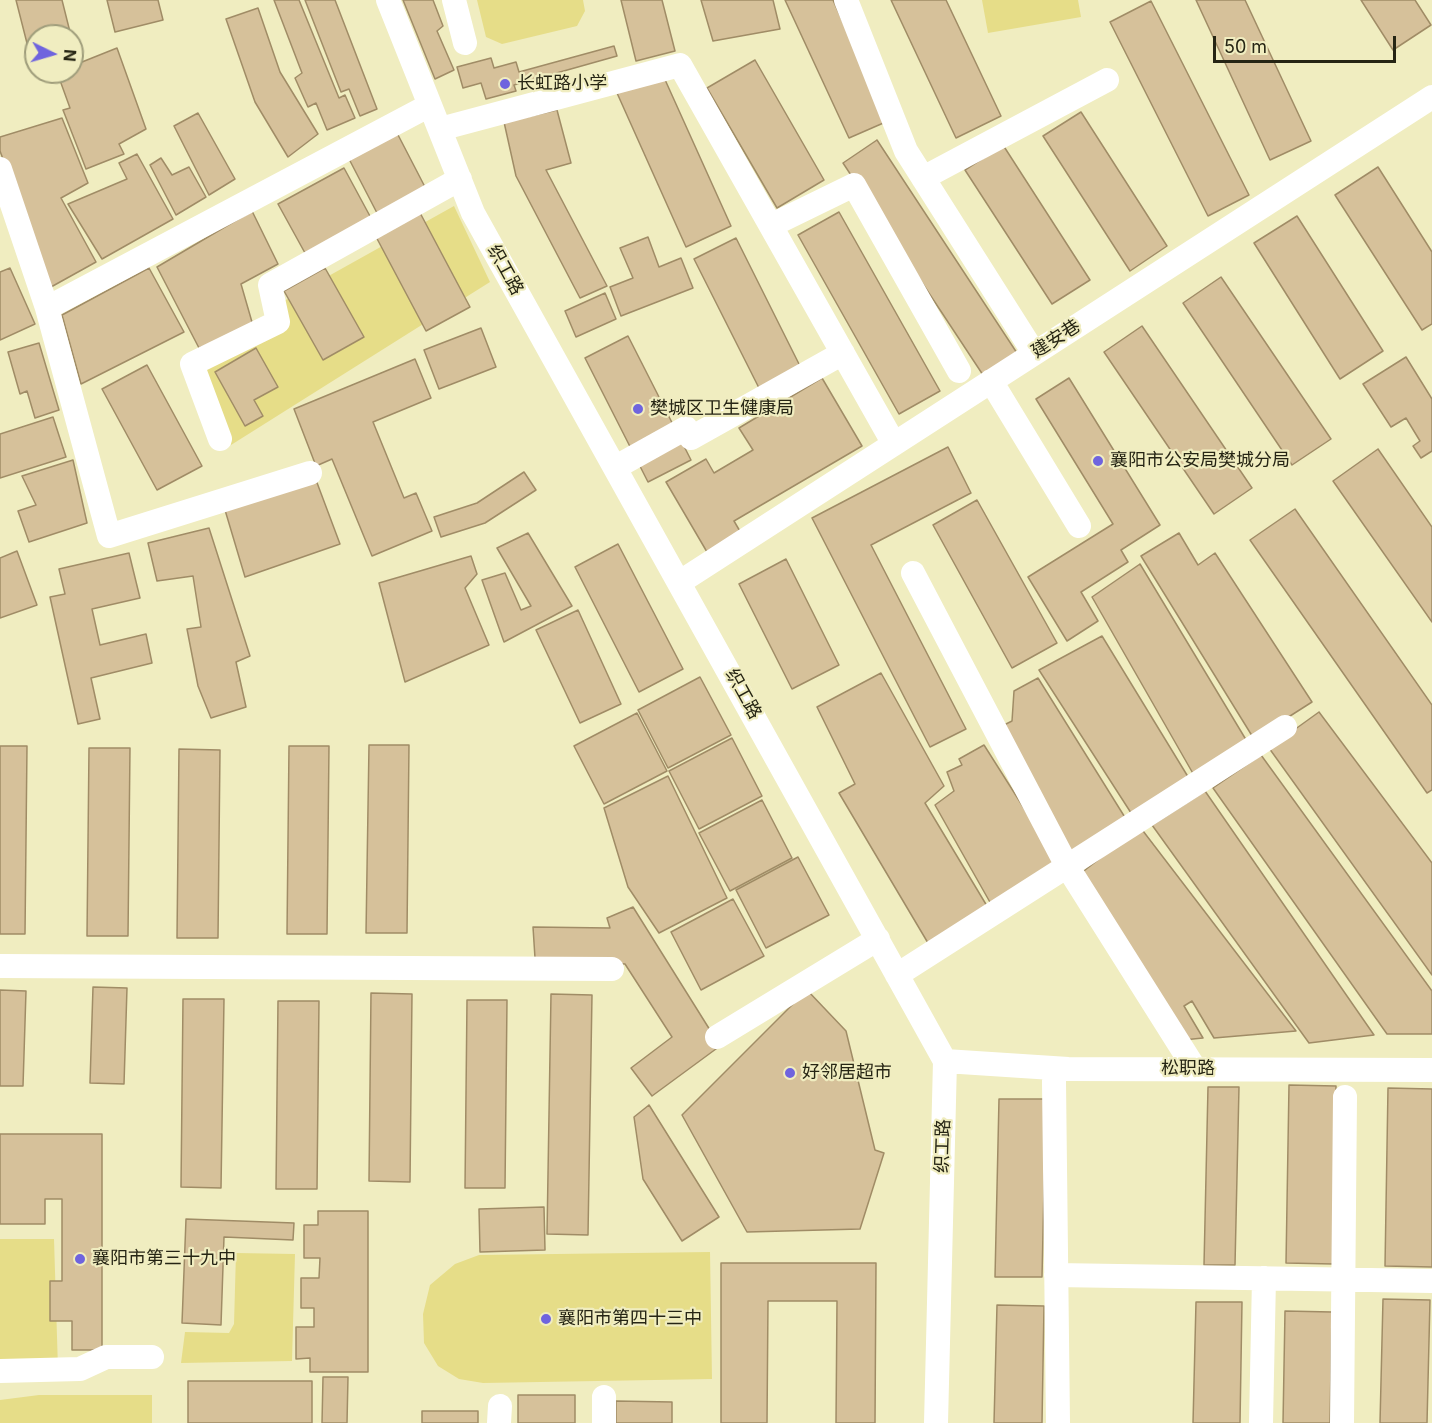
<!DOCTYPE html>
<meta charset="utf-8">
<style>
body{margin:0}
#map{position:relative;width:1432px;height:1423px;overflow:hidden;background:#f0edc0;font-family:Inter,sans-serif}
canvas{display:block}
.north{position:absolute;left:24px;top:24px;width:60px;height:60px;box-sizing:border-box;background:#f0edc0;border:2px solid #9f9d7b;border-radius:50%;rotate:95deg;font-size:16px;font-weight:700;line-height:24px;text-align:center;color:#262514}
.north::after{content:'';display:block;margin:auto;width:21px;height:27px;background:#6f64de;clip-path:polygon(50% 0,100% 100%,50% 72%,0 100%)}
.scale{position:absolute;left:1213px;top:36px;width:183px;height:27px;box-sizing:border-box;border:3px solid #262514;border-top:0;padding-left:8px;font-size:18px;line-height:21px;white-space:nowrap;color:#262514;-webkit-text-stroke:4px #f0edc0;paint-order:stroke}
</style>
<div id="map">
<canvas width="1432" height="1423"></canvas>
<div class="north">N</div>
<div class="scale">50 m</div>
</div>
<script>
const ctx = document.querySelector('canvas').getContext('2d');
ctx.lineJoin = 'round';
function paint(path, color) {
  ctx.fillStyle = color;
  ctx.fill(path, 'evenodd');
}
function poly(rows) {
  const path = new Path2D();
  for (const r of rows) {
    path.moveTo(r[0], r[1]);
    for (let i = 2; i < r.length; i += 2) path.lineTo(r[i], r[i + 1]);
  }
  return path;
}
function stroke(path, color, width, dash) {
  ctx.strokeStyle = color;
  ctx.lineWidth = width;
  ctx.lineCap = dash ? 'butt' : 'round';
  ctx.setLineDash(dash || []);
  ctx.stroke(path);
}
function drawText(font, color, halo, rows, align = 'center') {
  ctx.font = font + ' Inter,"Noto Sans SC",sans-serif';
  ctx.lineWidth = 4.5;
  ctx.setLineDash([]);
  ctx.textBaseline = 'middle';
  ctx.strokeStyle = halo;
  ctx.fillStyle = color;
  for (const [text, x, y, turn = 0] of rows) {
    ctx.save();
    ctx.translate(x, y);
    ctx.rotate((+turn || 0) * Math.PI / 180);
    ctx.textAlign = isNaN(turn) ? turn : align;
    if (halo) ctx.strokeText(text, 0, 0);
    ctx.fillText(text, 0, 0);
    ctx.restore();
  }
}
paint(poly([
 [477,0,583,0,585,11,577,26,502,44,486,37],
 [982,0,1078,0,1081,17,988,33],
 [454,206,490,282,231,445,204,366,282,302],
 [0,1239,54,1239,58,1369,0,1371],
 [710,1252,712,1379,483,1383,459,1379,438,1366,424,1343,423,1314,430,1285,455,1264,479,1255],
 [236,1253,295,1254,292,1361,181,1363,185,1332,229,1333,234,1324],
 [39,1395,152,1395,152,1423,0,1423,0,1400]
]), '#e6dd88');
const building = poly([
 [16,0,62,0,71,36,36,36,36,57,31,59,16,0],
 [107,0,158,0,163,20,115,32,107,0],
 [274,0,299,0,339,98,345,95,355,118,327,130,316,103,308,107,295,78,302,73,274,0],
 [305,0,335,0,377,109,360,116,349,89,341,92,305,0],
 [403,0,433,0,443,26,437,31,454,70,435,79,403,0],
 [621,0,662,0,675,51,636,61,621,0],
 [701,0,773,0,780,29,713,41,701,0],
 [785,0,833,0,888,121,849,138,785,0],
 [891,0,946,0,1001,116,956,138,891,0],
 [1196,0,1245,0,1311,141,1270,160,1196,0],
 [1361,0,1415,0,1431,25,1393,50,1361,0],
 [1151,1,1249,195,1208,216,1110,22,1151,1],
 [258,8,280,72,318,134,288,157,255,102,226,19,258,8],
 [614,46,617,56,514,85,516,91,486,99,481,83,463,88,457,67,491,58,494,68,516,62,519,72,614,46],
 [117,48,146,129,119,144,124,154,86,169,63,110,70,108,57,72,72,72,72,66,117,48],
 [755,60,824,180,777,208,707,88,755,60],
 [662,73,731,226,686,247,617,93,662,73],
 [557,110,571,163,546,170,607,286,580,298,516,176,504,122,557,110],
 [1081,112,1167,246,1130,271,1043,136,1081,112],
 [198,113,235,179,209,195,174,126,198,113],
 [62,118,88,183,61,198,96,262,51,287,0,151,0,137,62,118],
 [396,131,425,187,377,213,348,157,396,131],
 [877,140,1017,353,983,375,843,163,877,140],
 [1003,145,1090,280,1052,304,965,170,1003,145],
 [137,154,173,219,102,259,68,204,127,179,119,163,137,154],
 [161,158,172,175,189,167,206,197,176,215,150,165,161,158],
 [1378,167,1432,252,1432,324,1422,330,1335,195,1378,167],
 [344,168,371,218,305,253,278,204,344,168],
 [418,209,470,307,426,331,374,233,418,209],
 [252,211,278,264,241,284,254,329,199,348,157,267,252,211],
 [839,212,940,391,899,414,798,235,839,212],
 [1297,216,1383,351,1340,379,1254,243,1297,216],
 [648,237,659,267,681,258,693,288,621,316,610,287,633,278,620,248,648,237],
 [736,238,802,370,760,390,694,259,736,238],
 [10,268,35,324,0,340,0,272,10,268],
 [149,268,184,332,81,384,62,315,149,268],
 [325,268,364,337,323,360,284,291,325,268],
 [1221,277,1331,439,1292,465,1183,303,1221,277],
 [605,293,616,319,576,337,565,311,605,293],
 [1142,326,1252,488,1214,514,1104,352,1142,326],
 [481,328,496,367,439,389,424,350,481,328],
 [628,336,691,460,648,482,585,358,628,336],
 [39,343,59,410,35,418,27,391,20,394,8,352,39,343],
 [256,348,278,387,254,400,263,416,245,426,215,372,256,348],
 [1406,357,1432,399,1432,451,1421,458,1413,446,1420,441,1406,418,1391,427,1363,384,1406,357],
 [415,359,431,398,373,422,404,498,416,493,432,531,372,556,332,459,316,466,294,409,415,359],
 [147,365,202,466,157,490,102,389,147,365],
 [822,378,862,446,734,521,741,533,707,552,666,482,706,459,714,473,753,450,739,428,822,378],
 [1069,378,1160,525,1121,550,1128,562,1081,592,1098,621,1067,641,1028,577,1113,524,1036,399,1069,378],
 [53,417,66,457,0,478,0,434,53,417],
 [948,447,971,493,871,545,966,729,930,747,812,518,948,447],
 [1378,449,1432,527,1432,622,1333,481,1378,449],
 [73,460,87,523,29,542,18,511,36,505,22,476,73,460],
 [524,472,536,490,485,523,441,537,434,517,477,503,524,472],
 [316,480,340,544,245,577,225,510,316,480],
 [977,500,1057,643,1012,668,933,525,977,500],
 [1295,509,1432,705,1432,790,1427,793,1250,540,1295,509],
 [209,528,250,656,236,662,246,707,211,718,198,686,187,629,201,627,193,576,157,581,148,543,209,528],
 [528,533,572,606,504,642,482,580,505,573,521,610,531,606,497,548,528,533],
 [1179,533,1198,565,1215,553,1312,702,1254,739,1141,556,1179,533],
 [618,544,683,669,639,692,575,567,618,544],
 [17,551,37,605,0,618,0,558,17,551],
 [129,553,140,598,92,609,100,645,146,634,152,663,91,678,100,719,78,724,50,597,65,594,59,569,129,553],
 [471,556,477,574,465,588,489,645,405,682,379,583,471,556],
 [786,559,839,665,792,689,739,584,786,559],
 [1140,564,1248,743,1195,777,1092,597,1140,564],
 [578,610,621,704,580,723,536,630,578,610],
 [1102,636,1190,780,1133,816,1039,670,1102,636],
 [881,673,944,786,925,803,987,906,928,943,839,793,855,784,817,707,881,673],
 [700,677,731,735,668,768,638,710,700,677],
 [1038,678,1126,819,1067,856,1000,727,1012,721,1014,691,1038,678],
 [1319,712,1432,863,1432,975,1269,748,1319,712],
 [637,713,667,771,604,804,574,746,637,713],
 [732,738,762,796,699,829,669,771,732,738],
 [369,745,409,745,407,933,366,933,369,745],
 [984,745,1060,865,991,904,935,805,954,791,947,772,962,765,959,759,984,745],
 [0,746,27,746,25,934,0,934,0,746],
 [289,746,329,746,327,934,287,934,289,746],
 [89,748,130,748,128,936,87,936,89,748],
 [179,749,220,750,218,938,177,938,179,749],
 [1261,755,1432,991,1432,1034,1387,1034,1213,788,1261,755],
 [668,776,727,898,659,933,628,887,604,808,668,776],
 [1205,791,1374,1035,1309,1043,1152,825,1205,791],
 [762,800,792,858,730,891,699,833,762,800],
 [1140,827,1296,1031,1214,1038,1192,1001,1184,1006,1203,1038,1183,1040,1080,874,1140,827],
 [798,857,829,915,766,948,736,890,798,857],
 [733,899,764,956,701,990,671,932,733,899],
 [633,907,720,1046,652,1096,631,1068,672,1037,625,964,535,958,533,927,610,928,607,918,633,907],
 [93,987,127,988,124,1084,90,1083,93,987],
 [0,990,26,991,23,1086,0,1086,0,990],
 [807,990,846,1031,875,1150,884,1153,860,1229,747,1232,682,1115,807,990],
 [371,993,412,994,410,1182,369,1181,371,993],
 [551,994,592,995,588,1235,547,1234,551,994],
 [183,999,224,999,221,1188,181,1187,183,999],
 [467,1000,507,1000,505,1188,465,1188,467,1000],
 [278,1001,319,1001,317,1189,276,1189,278,1001],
 [1289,1085,1336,1086,1333,1264,1286,1263,1289,1085],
 [1208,1087,1239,1087,1235,1265,1204,1265,1208,1087],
 [1388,1088,1432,1089,1432,1267,1385,1266,1388,1088],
 [999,1099,1046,1099,1042,1277,995,1277,999,1099],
 [649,1105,719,1217,682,1241,643,1179,634,1117,649,1105],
 [0,1134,102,1134,102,1350,72,1350,72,1321,50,1321,50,1281,62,1281,62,1199,45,1199,45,1224,0,1224,0,1134],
 [544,1207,545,1250,480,1252,479,1209,544,1207],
 [318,1211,368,1211,368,1372,310,1372,310,1358,296,1359,296,1327,314,1327,314,1308,301,1308,301,1278,319,1278,320,1258,304,1258,304,1225,318,1225,318,1211],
 [186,1219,294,1223,293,1240,224,1237,221,1325,182,1323,186,1219],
 [721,1263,876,1263,875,1423,836,1423,837,1301,768,1301,767,1423,721,1423,721,1263],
 [1383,1299,1430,1300,1427,1423,1380,1423,1383,1299],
 [1196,1302,1242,1302,1240,1423,1193,1423,1196,1302],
 [997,1305,1044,1306,1042,1423,994,1423,997,1305],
 [1285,1311,1332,1312,1330,1423,1283,1423,1285,1311],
 [323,1377,348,1377,347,1423,322,1423,323,1377],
 [188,1381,312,1381,312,1423,188,1423,188,1381],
 [518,1395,575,1395,575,1423,518,1423,518,1395],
 [616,1401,672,1402,672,1423,616,1423,616,1401],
 [422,1411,478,1411,478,1423,422,1423,422,1411]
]);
paint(building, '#d6c19a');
stroke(building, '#a08c66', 1.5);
stroke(poly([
 [388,0,473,213,945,1061,936,1423],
 [454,0,465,43],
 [846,0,906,151,1034,353],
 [440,129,680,65,894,444],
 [0,169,47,308],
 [923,178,1107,80],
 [772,225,854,185,959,371],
 [991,381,1079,526],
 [220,439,192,364,278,322,270,285,460,179],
 [616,467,686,428,691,438,843,353],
 [310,473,109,536,47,308,430,105],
 [913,573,1067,866,1195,1069],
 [680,582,1432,97],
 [0,966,612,969],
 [897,975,1285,727],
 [717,1037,878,939],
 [945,1061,1068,1069,1432,1070],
 [1054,1082,1058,1423],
 [1056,1275,1432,1281],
 [0,1371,80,1369,106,1357,152,1357],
 [499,1423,500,1406],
 [604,1423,604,1397],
 [1261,1423,1264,1278],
 [1342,1423,1345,1097]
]), '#fff', 24);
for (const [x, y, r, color] of [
 [505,84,6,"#6f64de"],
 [638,409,6,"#6f64de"],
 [1098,461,6,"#6f64de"],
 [790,1073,6,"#6f64de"],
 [80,1259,6,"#6f64de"],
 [546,1319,6,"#6f64de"]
]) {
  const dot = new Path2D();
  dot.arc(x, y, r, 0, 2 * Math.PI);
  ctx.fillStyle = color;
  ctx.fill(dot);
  stroke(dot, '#f0edc0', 2);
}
drawText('18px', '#262514', '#f0edc0', [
 ["长虹路小学",517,84],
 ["樊城区卫生健康局",650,409],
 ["襄阳市公安局樊城分局",1110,461],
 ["好邻居超市",802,1073],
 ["襄阳市第三十九中",92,1259],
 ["襄阳市第四十三中",558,1319]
], 'left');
drawText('18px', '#262514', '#f0edc0', [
 ["织工路",505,270,61],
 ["建安巷",1056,339,-33],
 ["织工路",743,694,61],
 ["松职路",1188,1069],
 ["织工路",943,1146,-88]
]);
</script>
